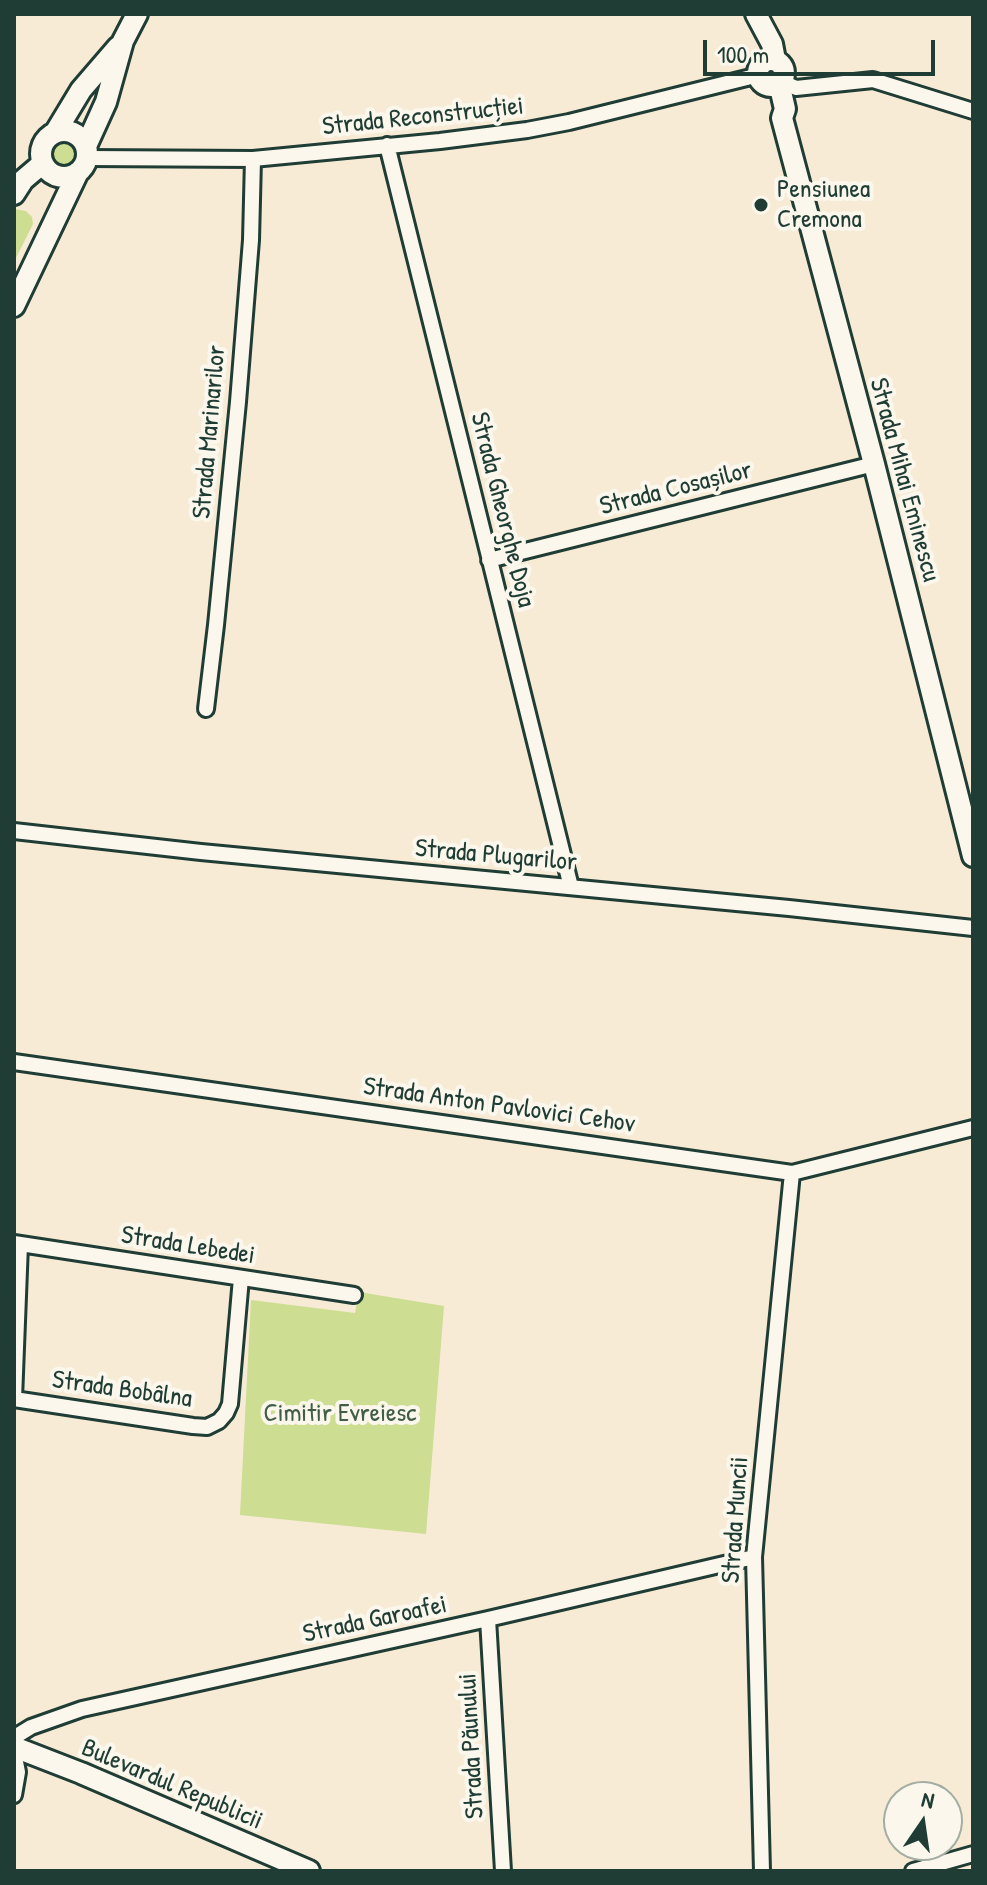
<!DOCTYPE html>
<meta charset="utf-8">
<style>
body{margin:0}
#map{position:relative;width:987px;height:1885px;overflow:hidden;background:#f7ebd6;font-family:"Patrick Hand",sans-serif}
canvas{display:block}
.frame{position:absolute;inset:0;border:16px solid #1f3d34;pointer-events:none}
.north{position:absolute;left:883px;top:1781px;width:80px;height:80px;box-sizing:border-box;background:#fbf7ec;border:2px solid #a3ada2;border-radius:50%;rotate:13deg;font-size:22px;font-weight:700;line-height:32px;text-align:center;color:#1f3d34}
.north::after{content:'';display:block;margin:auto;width:28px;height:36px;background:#1f3d34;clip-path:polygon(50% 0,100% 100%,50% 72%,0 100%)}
.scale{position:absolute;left:703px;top:40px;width:232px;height:36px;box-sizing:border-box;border:4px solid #1f3d34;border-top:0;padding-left:10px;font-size:24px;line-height:28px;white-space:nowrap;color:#1f3d34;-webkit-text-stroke:6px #fbf7ec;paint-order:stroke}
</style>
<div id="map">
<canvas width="987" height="1885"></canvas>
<div class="frame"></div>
<div class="north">N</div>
<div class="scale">100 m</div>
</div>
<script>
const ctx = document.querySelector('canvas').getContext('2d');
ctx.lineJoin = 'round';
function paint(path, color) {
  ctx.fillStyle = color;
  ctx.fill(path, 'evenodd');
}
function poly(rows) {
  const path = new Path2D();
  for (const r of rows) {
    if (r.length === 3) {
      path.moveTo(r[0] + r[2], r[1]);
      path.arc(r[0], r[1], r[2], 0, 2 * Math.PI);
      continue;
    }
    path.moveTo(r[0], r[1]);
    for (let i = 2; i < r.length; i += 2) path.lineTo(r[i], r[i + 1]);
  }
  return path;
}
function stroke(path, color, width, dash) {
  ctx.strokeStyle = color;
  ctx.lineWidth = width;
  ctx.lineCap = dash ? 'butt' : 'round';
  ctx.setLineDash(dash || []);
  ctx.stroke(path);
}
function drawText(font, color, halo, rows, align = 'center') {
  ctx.font = font + ' "Patrick Hand",sans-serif';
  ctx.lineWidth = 8;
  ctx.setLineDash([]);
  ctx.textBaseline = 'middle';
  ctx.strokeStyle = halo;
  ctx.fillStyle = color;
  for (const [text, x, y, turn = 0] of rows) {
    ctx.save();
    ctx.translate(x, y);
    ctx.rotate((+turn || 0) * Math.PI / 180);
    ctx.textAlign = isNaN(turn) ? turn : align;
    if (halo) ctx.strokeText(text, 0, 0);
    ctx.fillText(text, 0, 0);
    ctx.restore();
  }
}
paint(poly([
 [65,153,12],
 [14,209,26,211,32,217,33,224,14,262],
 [359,1292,444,1306,426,1534,240,1515,251,1300,355,1313]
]), '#cddd91');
const street = poly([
 [781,81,796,88,873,80,973,111],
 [387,145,571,887],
 [87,158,253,159,440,141,527,130,569,122,759,75],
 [489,560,874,464],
 [206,709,216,625,238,402,251,240,253,159],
 [14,831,201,852,789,908,973,928],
 [14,1062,792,1173,973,1128],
 [14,1243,354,1295],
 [14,1399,193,1426,207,1427,219,1421,226,1413,230,1404,241,1278],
 [14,1399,20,1244],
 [488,1619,503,1871],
 [14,1743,18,1735,31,1727,82,1709,488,1619,754,1557],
 [14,1752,18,1772,14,1795],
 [762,1871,754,1557,792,1173],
 [913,1871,973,1854]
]);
const secondary = poly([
 [756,14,772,44,775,60],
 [771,73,13],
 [779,83,785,109,782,118,874,464,973,856],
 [64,154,23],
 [55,133,81,90,118,47],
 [86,146,106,102,123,41,137,14],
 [14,194,23,180,43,163],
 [14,306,78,172],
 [14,1747,81,1773,309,1871]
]);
stroke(street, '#1f3d34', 20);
stroke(secondary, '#1f3d34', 26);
stroke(street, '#fbf7ec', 14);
stroke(secondary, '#fbf7ec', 20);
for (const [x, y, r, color] of [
 [761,205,8,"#1f3d34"]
]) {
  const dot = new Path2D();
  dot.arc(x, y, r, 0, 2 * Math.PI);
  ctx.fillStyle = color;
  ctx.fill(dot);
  stroke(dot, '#fbf7ec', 3);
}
drawText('26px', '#1f3d34', '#fbf7ec', [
 ["Strada Reconstrucției",423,117,-6],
 ["Strada Marinarilor",210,432,-85],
 ["Strada Mihai Eminescu",904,480,75],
 ["Strada Cosașilor",676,489,-14],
 ["Strada Gheorghe Doja",502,510,76],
 ["Strada Plugarilor",496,856,5],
 ["Strada Anton Pavlovici Cehov",499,1106,8],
 ["Strada Lebedei",188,1246,9],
 ["Strada Bobâlna",122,1390,8],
 ["Strada Muncii",736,1520,-86],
 ["Strada Garoafei",375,1620,-12],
 ["Strada Păunului",472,1746,-93],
 ["Bulevardul Republicii",172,1785,23]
]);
drawText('26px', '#1f3d34', '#fbf7ec', [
 ["Pensiunea",777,190],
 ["Cremona",777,220]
], 'left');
drawText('26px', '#425d47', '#fbf7ec', [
 ["Cimitir Evreiesc",340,1414]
]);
</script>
